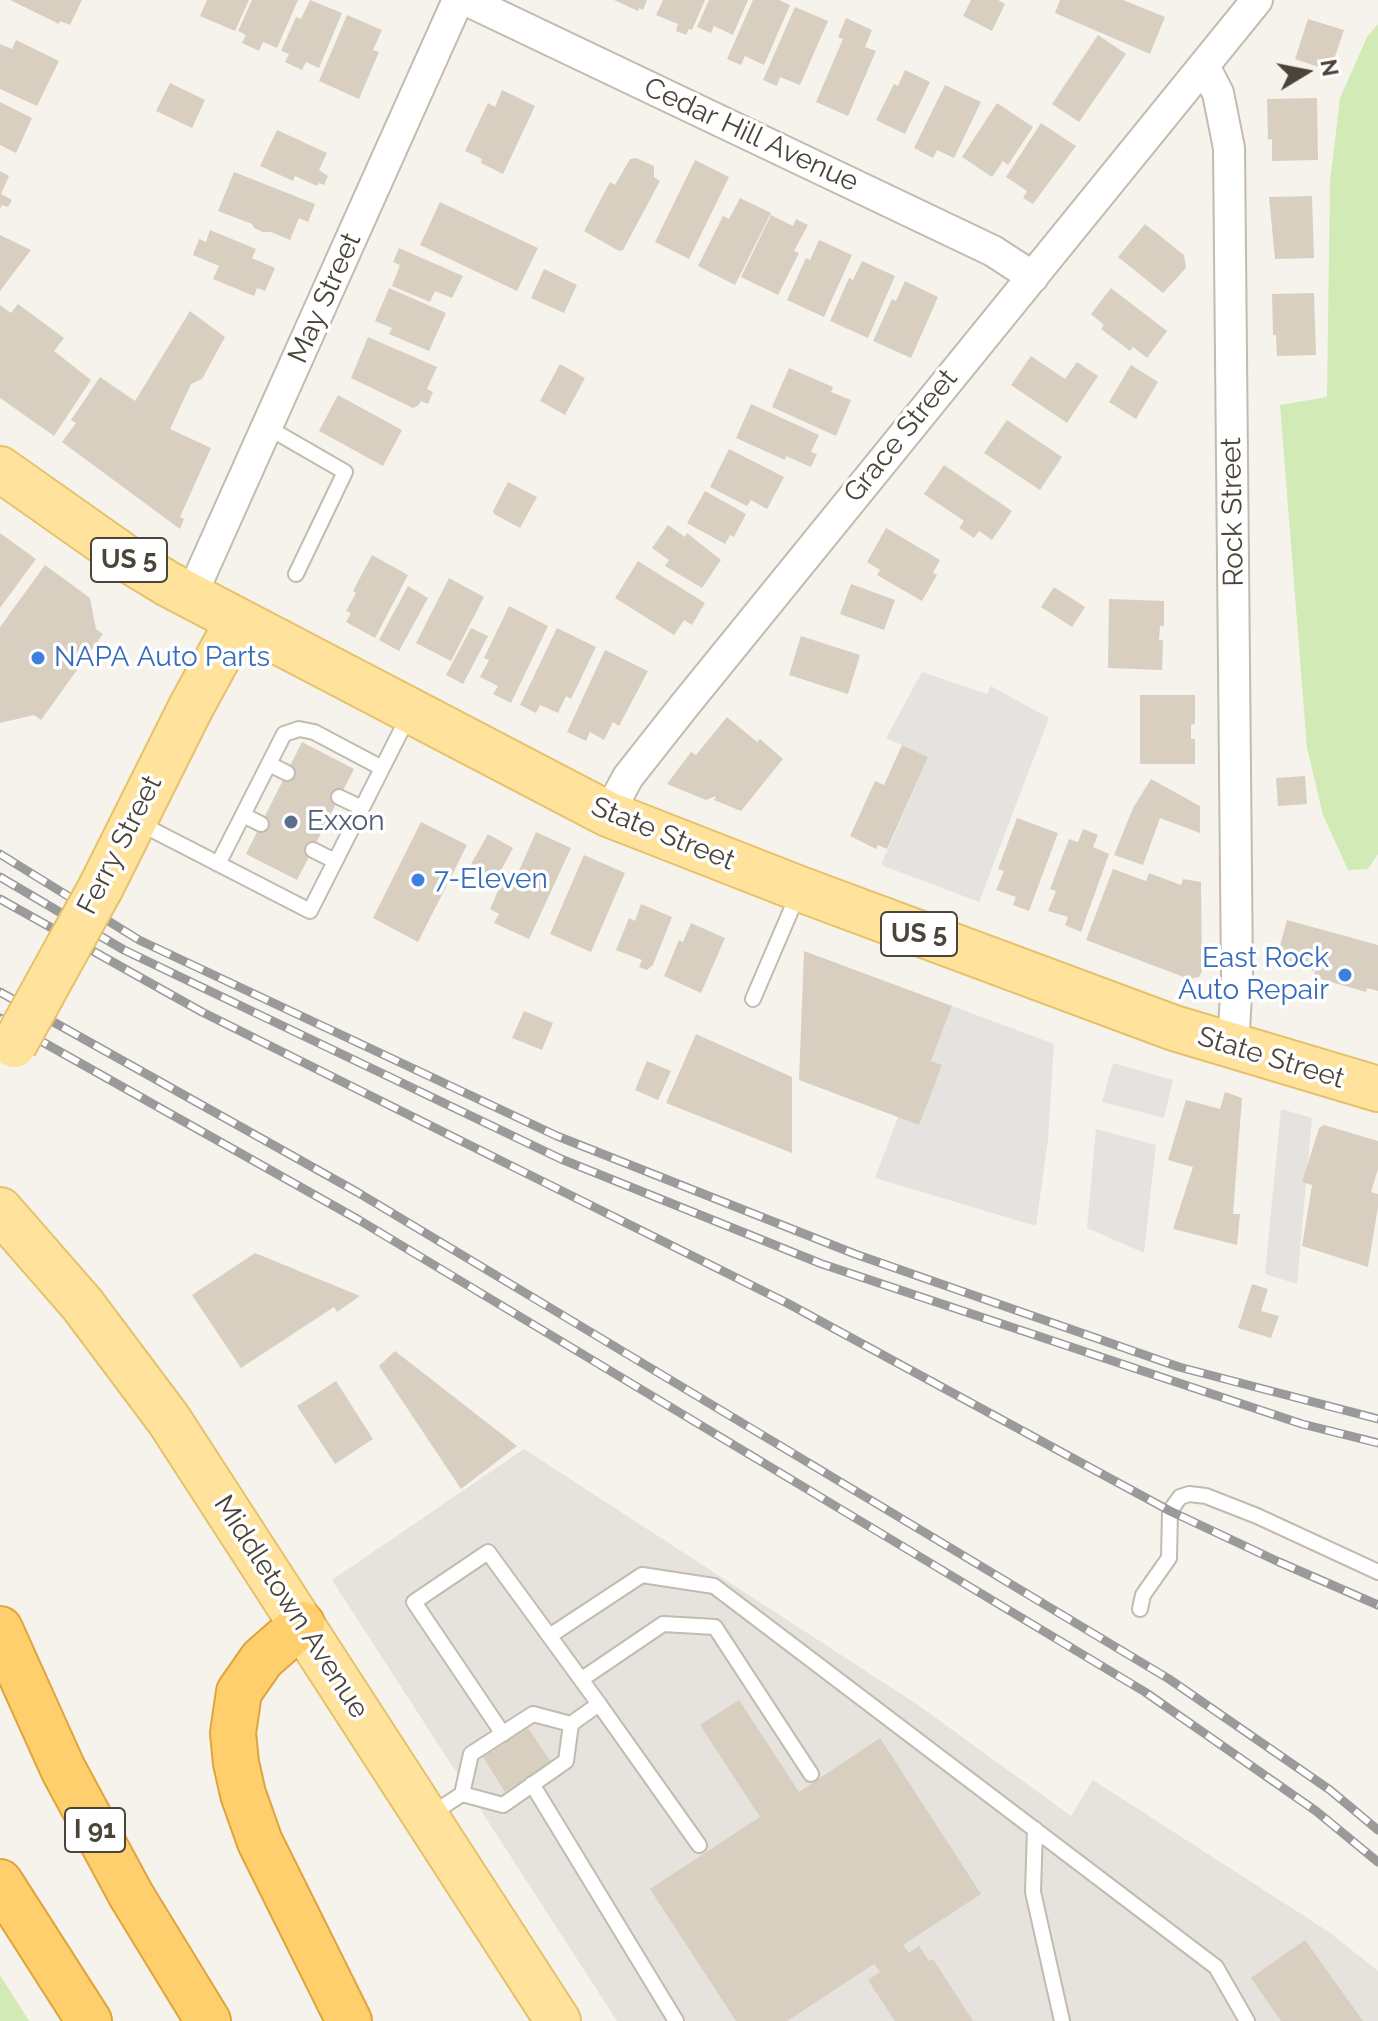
<!DOCTYPE html>
<style>
body{margin:0}
#map{position:relative;width:1378px;height:2021px;overflow:hidden;background:#f6f3ec;font-family:Raleway,sans-serif}
canvas{display:block}
.north{position:absolute;left:1266px;top:32px;width:80px;height:80px;-webkit-text-stroke:6px #fff;paint-order:stroke;rotate:80deg;font-size:22px;font-weight:700;line-height:32px;text-align:center;color:#4b4439}
.north::after{content:'';display:block;margin:auto;width:28px;height:36px;background:#4b4439;clip-path:polygon(50% 0,100% 100%,50% 72%,0 100%)}
</style>
<div id="map">
<canvas width="1378" height="2021"></canvas>
<div class="north">N</div>
</div>
<script>
const ctx = document.querySelector('canvas').getContext('2d');
ctx.lineJoin = 'round';
function paint(path, color) {
  ctx.fillStyle = color;
  ctx.fill(path, 'evenodd');
}
function poly(rows) {
  const path = new Path2D();
  for (const r of rows) {
    path.moveTo(r[0], r[1]);
    for (let i = 2; i < r.length; i += 2) path.lineTo(r[i], r[i + 1]);
  }
  return path;
}
function stroke(path, color, width, dash) {
  ctx.strokeStyle = color;
  ctx.lineWidth = width;
  ctx.lineCap = dash ? 'butt' : 'round';
  ctx.setLineDash(dash || []);
  ctx.stroke(path);
}
function drawText(font, color, halo, rows, align = 'center') {
  ctx.font = font + ' Raleway,sans-serif';
  ctx.lineWidth = 7;
  ctx.setLineDash([]);
  ctx.textBaseline = 'middle';
  ctx.strokeStyle = halo;
  ctx.fillStyle = color;
  for (const [text, x, y, turn = 0] of rows) {
    ctx.save();
    ctx.translate(x, y);
    ctx.rotate((+turn || 0) * Math.PI / 180);
    ctx.textAlign = isNaN(turn) ? turn : align;
    if (halo) ctx.strokeText(text, 0, 0);
    ctx.fillText(text, 0, 0);
    ctx.restore();
  }
}
paint(poly([
 [524,1449,918,1705,1071,1816,1093,1780,1329,1932,1378,1971,1378,2021,617,2021,332,1580]
]), '#e6e2dd');
paint(poly([
 [1378,24,1378,854,1368,869,1348,870,1323,815,1307,748,1280,405,1327,397,1330,182,1340,98,1367,37],
 [0,1975,29,2021,0,2021]
]), '#d2eab5');
paint(poly([
 [922,672,987,694,991,686,1049,718,979,902,881,865,928,757,886,738],
 [952,1006,1054,1044,1048,1139,1036,1226,875,1178,898,1117,941,1065,931,1061],
 [1113,1063,1173,1080,1164,1118,1102,1102],
 [1281,1109,1312,1118,1297,1284,1265,1274],
 [1096,1129,1156,1145,1144,1253,1087,1228]
]), '#e5e3e0');
paint(poly([
 [10,0,82,0,70,25,60,21,59,24],
 [207,0,249,0,235,31,200,16],
 [252,0,298,0,277,48,263,42,259,51,242,43,246,35,238,31],
 [310,0,342,13,319,68,306,62,302,70,285,62,289,54,281,51,296,17,301,19],
 [614,0,647,0,643,10,639,8,638,11],
 [663,0,705,0,692,30,689,29,686,35,676,31,678,24,656,15],
 [709,0,748,0,733,35,714,26,711,33,697,27],
 [753,0,779,0,790,5,764,65,745,56,741,65,727,59],
 [971,0,998,0,1005,4,992,31,963,16],
 [1060,0,1123,0,1165,17,1150,54,1055,13],
 [795,7,828,21,800,85,780,77,777,86,763,80],
 [347,15,382,30,373,50,379,52,359,99,319,81],
 [846,18,872,30,865,47,876,51,848,116,816,102,843,39,838,37],
 [1308,19,1344,30,1330,71,1295,59],
 [1098,35,1126,54,1079,122,1052,104],
 [16,40,59,61,37,106,0,89,0,44,12,49],
 [905,70,930,82,905,134,876,120,894,84,898,86],
 [170,83,205,100,192,128,156,111],
 [945,85,981,102,954,158,937,150,933,158,914,148],
 [502,90,535,106,503,174,481,163,482,159,465,151,488,103,495,107],
 [1317,98,1318,160,1272,161,1272,139,1268,140,1267,99],
 [0,102,32,118,16,153,0,145],
 [997,103,1033,127,1008,165,1003,161,992,177,962,157],
 [1041,123,1076,146,1033,204,1023,198,1027,191,1006,177],
 [277,130,327,153,319,170,328,176,324,185,319,183,317,186,295,176,293,181,260,166],
 [636,158,654,166,654,177,660,181,623,250,619,251,584,231,610,182,615,185,630,159],
 [695,160,729,177,689,259,655,242],
 [0,171,9,176,1,194,12,200,8,207,2,205,0,209],
 [234,172,315,204,308,222,299,218,290,240,271,232,263,232,254,228,252,224,218,211],
 [1312,196,1314,258,1275,259,1269,197],
 [740,198,771,213,735,285,698,266,723,216,729,219],
 [440,202,538,248,517,291,420,245],
 [771,215,793,226,796,219,808,225,794,251,799,253,778,295,741,277],
 [1145,224,1184,255,1186,268,1163,293,1118,257],
 [210,230,256,249,252,258,275,268,265,291,257,288,254,296,213,279,219,266,193,255,199,239,206,242],
 [0,235,31,250,0,291],
 [819,240,852,255,824,317,787,300,806,258,810,260],
 [399,248,463,276,452,298,435,291,430,302,392,286,400,265,393,262],
 [862,261,895,276,868,338,830,321,849,278,853,280],
 [544,269,577,285,564,313,531,298],
 [905,281,938,297,911,358,873,341,892,299,896,301],
 [389,288,446,313,429,351,389,334,392,328,375,321],
 [1111,288,1167,331,1147,358,1133,347,1130,351,1101,329,1104,325,1091,314],
 [1314,293,1316,355,1277,356,1276,335,1273,335,1272,294],
 [18,304,64,338,54,351,91,380,54,436,0,398,0,305,11,313],
 [190,311,225,337,202,379,191,384,170,429,211,448,180,517,184,519,180,529,62,442,76,423,71,420,100,377,135,401],
 [368,337,437,367,427,389,433,392,428,404,421,401,419,405,413,408,351,378],
 [1031,356,1065,379,1077,362,1098,376,1067,423,1011,385],
 [560,364,585,378,565,415,540,401],
 [1131,365,1158,382,1136,419,1109,402],
 [789,368,833,387,831,392,851,400,836,436,772,407],
 [338,395,402,430,383,466,319,431],
 [751,404,819,435,811,452,817,454,811,467,786,456,785,460,736,438],
 [1007,420,1062,457,1040,490,984,453],
 [729,449,784,477,767,509,751,500,747,506,710,487],
 [944,465,1012,511,992,540,979,531,974,538,959,528,964,521,924,494],
 [508,482,537,497,520,528,494,514,493,511],
 [705,491,746,514,734,537,730,535,725,544,687,523],
 [668,525,685,537,687,533,721,560,702,588,665,566,669,560,652,548],
 [886,528,940,560,933,573,937,575,922,601,877,575,880,570,867,562],
 [0,533,36,559,0,608],
 [372,555,408,575,375,638,346,622,351,613,346,611,356,593,353,591],
 [638,561,705,603,692,625,684,620,674,635,615,598],
 [45,565,90,598,96,629,103,634,41,720,34,715,0,723,0,627],
 [449,578,484,597,451,661,416,643],
 [851,584,895,600,884,630,840,614],
 [408,586,428,598,399,651,379,640],
 [1054,587,1085,607,1072,627,1041,607],
 [1109,599,1164,601,1164,626,1160,626,1159,640,1163,640,1162,670,1108,668],
 [509,606,548,626,511,703,493,694,498,686,480,677,489,660,484,658],
 [471,628,488,636,463,684,446,675],
 [557,628,596,647,571,699,566,696,558,713,540,705,536,713,520,705],
 [801,636,860,655,848,694,789,675],
 [605,650,648,671,619,726,613,722,604,740,590,732,586,741,567,732],
 [1140,695,1195,695,1195,724,1191,725,1191,739,1195,739,1195,764,1140,764],
 [727,717,757,742,760,739,783,759,741,811,714,800,716,796,706,800,667,784,691,752,696,755],
 [302,742,354,769,297,880,246,854],
 [902,745,928,757,887,849,878,845,876,849,850,836,875,781,884,785],
 [1305,776,1307,804,1278,806,1276,778],
 [1151,779,1200,806,1200,833,1160,818,1143,865,1114,855,1133,808],
 [1017,818,1058,833,1029,911,1013,905,1016,897,996,890,1004,871,998,869],
 [421,822,467,845,418,942,373,918],
 [1083,829,1098,835,1093,847,1109,854,1081,932,1065,925,1068,917,1048,911,1056,891,1050,889,1069,839,1078,842],
 [536,832,571,848,529,939,494,923,499,914,490,909,504,877,514,882],
 [488,834,513,848,492,887,466,873],
 [584,855,625,873,591,952,550,934],
 [1113,869,1146,881,1149,873,1181,885,1183,879,1201,882,1202,971,1199,977,1189,979,1086,940],
 [641,904,672,917,653,965,647,970,639,967,642,960,616,950,629,918,635,921],
 [1287,920,1378,945,1378,991,1367,988,1366,992,1314,977,1315,971,1276,961],
 [691,923,725,938,701,993,664,976,679,940,683,942],
 [804,951,952,1006,931,1061,942,1065,919,1125,799,1080],
 [524,1011,553,1023,542,1050,512,1038],
 [696,1034,792,1077,792,1153,666,1103],
 [647,1061,671,1071,658,1100,635,1090],
 [1225,1092,1242,1098,1233,1214,1240,1214,1237,1245,1173,1229,1193,1167,1168,1160,1186,1100,1220,1109],
 [1324,1125,1378,1141,1378,1169,1371,1192,1378,1194,1378,1207,1368,1267,1302,1246,1312,1185,1302,1182,1319,1128],
 [255,1253,360,1296,337,1312,334,1307,241,1368,192,1295],
 [1252,1284,1268,1289,1261,1311,1279,1316,1271,1338,1238,1328],
 [395,1351,517,1446,461,1489,379,1366],
 [336,1381,373,1439,335,1464,297,1406],
 [739,1700,799,1792,880,1738,981,1894,903,1945,909,1953,919,1946,929,1961,933,1959,973,2021,895,2021,868,1980,880,1972,874,1964,787,2021,736,2021,650,1889,760,1817,700,1725],
 [528,1728,551,1762,505,1792,483,1757],
 [1305,1940,1363,2021,1281,2021,1251,1978]
]), '#d8cfc1');
const lane = poly([
 [267,427,345,472,296,574],
 [269,764,287,773],
 [339,797,362,808],
 [243,815,261,824],
 [139,823,310,911,409,715],
 [313,850,335,861],
 [218,864,284,734,299,729,314,732,382,768],
 [753,999,798,894],
 [1140,1609,1143,1595,1169,1558,1170,1511,1180,1497,1189,1494,1206,1496,1257,1516,1378,1572],
 [551,1635,642,1575,714,1586,1216,1967,1247,2021],
 [582,1679,663,1624,715,1627,811,1774],
 [503,1734,414,1602,488,1552,599,1704],
 [532,1784,676,2021],
 [462,1794,503,1805,566,1761,571,1724,599,1704,699,1845],
 [430,1815,462,1794,471,1754,533,1714,571,1724],
 [1035,1829,1033,1892,1062,2021]
]);
const street = poly([
 [466,0,993,251,1033,277],
 [1204,66,1218,93,1229,148,1237,977,1233,1047],
 [191,596,458,0],
 [608,814,628,777,684,706,1257,0]
]);
const primary = poly([
 [0,469,132,562,168,584,608,814,800,889,1174,1028,1378,1089],
 [101,887,191,707,238,621],
 [0,1210,82,1304,169,1420,558,2021]
]);
const highway = poly([
 [302,1624,262,1659,239,1692,233,1733,236,1763,243,1794,260,1842,349,2021],
 [0,1629,63,1769,131,1895,208,2021],
 [0,1882,89,2021]
]);
stroke(lane, '#c2bbae', 18);
stroke(street, '#c2bbae', 34);
stroke(primary, '#e6c16a', 48);
stroke(highway, '#e0a43c', 48);
stroke(lane, '#fff', 14);
stroke(street, '#fff', 30);
stroke(primary, '#ffe39c', 44);
stroke(highway, '#ffcf6e', 44);
const rail = poly([
 [0,854,139,940,557,1136,855,1254,1179,1367,1378,1419],
 [0,877,124,950,561,1159,822,1264,1302,1424,1378,1443],
 [0,899,202,1012,787,1303,1170,1511,1279,1562,1378,1605],
 [0,992,357,1192,1169,1679,1330,1790,1378,1830],
 [0,1018,359,1220,1145,1692,1316,1811,1378,1862]
]);
stroke(rail, '#9a9a9a', 9);
stroke(rail, '#fff', 6, [18]);
const primaryBridge = poly([
 [14,1045,101,887]
]);
stroke(primaryBridge, '#e6c16a', 48, []);
stroke(primaryBridge, '#ffe39c', 44);
for (const [x, y, r, color] of [
 [38,658,8,"#3f7fe0"],
 [291,822,8,"#5c6f8a"],
 [418,880,8,"#3f7fe0"],
 [1345,975,8,"#3f7fe0"]
]) {
  const dot = new Path2D();
  dot.arc(x, y, r, 0, 2 * Math.PI);
  ctx.fillStyle = color;
  ctx.fill(dot);
  stroke(dot, '#fff', 3);
}
for (const [x, y, w] of [
 [129,560,76],
 [919,934,76],
 [95,1830,60]
]) {
  const box = new Path2D();
  box.roundRect(x - w / 2, y - 22, w, 44, 6);
  ctx.fillStyle = '#fff';
  ctx.fill(box);
  stroke(box, '#4b4439', 2);
}
drawText('bold 26px', '#4b4439', null, [
 ["US 5",129,560],
 ["US 5",919,934],
 ["I 91",95,1830]
]);
drawText('28px', '#4b4439', '#fff', [
 ["Cedar Hill Avenue",751,135,25],
 ["May Street",325,298,-66],
 ["Grace Street",901,436,-51],
 ["Rock Street",1233,512,-91],
 ["State Street",663,834,22],
 ["Ferry Street",120,845,-63],
 ["State Street",1271,1058,17],
 ["Middletown Avenue",291,1607,57]
]);
drawText('28px', '#366cbe', '#fff', [
 ["NAPA Auto Parts",54,658],
 ["7-Eleven",434,880],
 ["East Rock",1329,959,"right"],
 ["Auto Repair",1329,991,"right"]
], 'left');
drawText('28px', '#4e5e75', '#fff', [
 ["Exxon",307,822]
], 'left');
</script>
